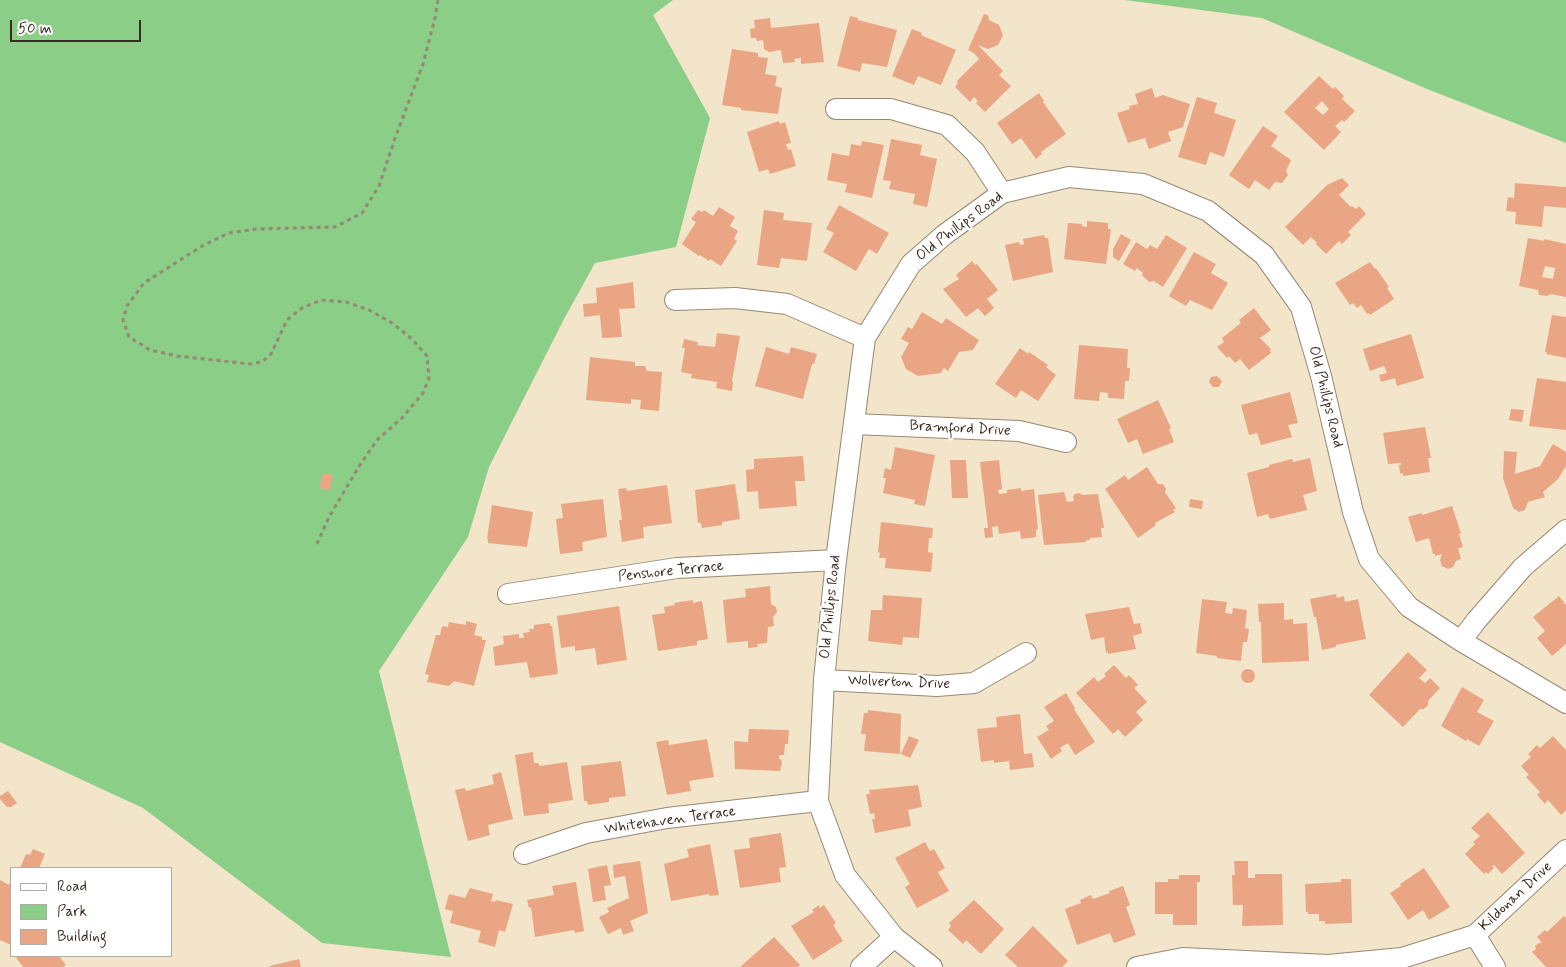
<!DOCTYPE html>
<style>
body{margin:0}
#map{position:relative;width:1566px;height:967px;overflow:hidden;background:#f2e5ca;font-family:Mynerve,sans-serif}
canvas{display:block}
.legend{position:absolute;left:10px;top:867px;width:162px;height:90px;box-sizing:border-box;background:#fff;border:1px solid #b1aaa5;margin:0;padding:6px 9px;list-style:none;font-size:15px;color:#3b2a1e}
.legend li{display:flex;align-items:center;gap:10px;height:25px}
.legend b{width:25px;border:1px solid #b1aaa5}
.scale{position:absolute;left:10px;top:20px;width:131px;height:22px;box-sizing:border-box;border:2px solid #3b2a1e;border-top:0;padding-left:6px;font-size:15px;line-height:18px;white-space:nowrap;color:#3b2a1e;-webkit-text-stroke:4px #fff;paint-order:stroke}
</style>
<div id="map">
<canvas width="1566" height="967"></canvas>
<ul class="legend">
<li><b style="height:6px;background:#fff"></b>Road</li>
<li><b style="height:14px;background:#8ace87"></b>Park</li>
<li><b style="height:14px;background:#e9a584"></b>Building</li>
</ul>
<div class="scale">50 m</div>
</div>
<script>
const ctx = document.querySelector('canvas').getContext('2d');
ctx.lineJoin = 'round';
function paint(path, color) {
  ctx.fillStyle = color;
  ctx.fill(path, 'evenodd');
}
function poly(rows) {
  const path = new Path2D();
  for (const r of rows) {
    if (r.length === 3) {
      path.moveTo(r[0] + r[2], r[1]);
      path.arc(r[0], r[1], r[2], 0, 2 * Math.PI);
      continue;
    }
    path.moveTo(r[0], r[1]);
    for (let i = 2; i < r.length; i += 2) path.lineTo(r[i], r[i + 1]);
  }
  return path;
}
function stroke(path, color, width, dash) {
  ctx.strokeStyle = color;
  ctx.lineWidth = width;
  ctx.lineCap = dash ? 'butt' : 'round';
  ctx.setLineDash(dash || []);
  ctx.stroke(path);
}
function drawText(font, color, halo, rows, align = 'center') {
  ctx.font = font + ' Mynerve,sans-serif';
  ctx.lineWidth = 4.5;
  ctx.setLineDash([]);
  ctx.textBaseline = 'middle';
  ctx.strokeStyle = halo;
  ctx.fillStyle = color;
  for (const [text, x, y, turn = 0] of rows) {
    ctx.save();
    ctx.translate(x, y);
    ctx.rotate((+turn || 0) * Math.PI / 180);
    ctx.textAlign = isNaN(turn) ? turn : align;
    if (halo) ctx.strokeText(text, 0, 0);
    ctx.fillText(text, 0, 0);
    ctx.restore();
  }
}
paint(poly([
 [0,0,673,0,653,15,710,118,676,247,595,263,564,319,489,467,468,537,379,671,451,957,322,943,143,808,0,742],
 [1125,0,1566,0,1566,143,1427,89,1262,18]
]), '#8ace87');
paint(poly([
 [984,14,988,15,989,20,999,25,1003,35,998,45,988,49,978,45,1003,71,999,75,1011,86,985,112,976,103,978,101,974,97,970,102,955,87,958,83,957,81,979,59,974,53,968,50],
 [850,16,858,18,858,20,897,30,887,67,862,63,860,72,837,66],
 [770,18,771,28,819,23,824,62,801,64,801,58,794,59,795,62,783,63,781,50,769,52,764,49,763,40,757,41,756,38,751,38,750,29,755,28,754,20],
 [912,29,922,33,921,35,956,50,941,85,918,76,914,85,892,76],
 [732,49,758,53,758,57,768,58,765,74,777,76,775,86,782,88,778,114,741,110,741,108,722,105],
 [1319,76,1333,89,1335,87,1344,96,1342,99,1355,111,1344,122,1342,120,1335,126,1341,132,1324,150,1284,112],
 [1322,101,1329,109,1323,115,1315,108],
 [1152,88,1155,98,1163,95,1190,104,1183,127,1168,132,1171,141,1149,149,1145,138,1128,143,1117,113,1130,109,1129,106,1138,104,1135,94],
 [1039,93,1044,101,1043,102,1066,134,1041,152,1042,154,1036,159,1021,138,1012,144,997,123],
 [1197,97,1217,103,1214,113,1236,120,1224,157,1210,152,1206,165,1178,157],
 [779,121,780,124,785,122,791,143,786,144,788,150,791,149,796,166,770,174,768,169,759,172,747,132],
 [1263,126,1278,136,1271,146,1291,160,1286,171,1288,175,1282,183,1275,182,1269,190,1255,180,1249,189,1229,175],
 [891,139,922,145,920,155,937,159,927,207,913,204,915,194,889,189,891,181,883,180],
 [862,141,884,145,872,198,845,192,847,184,827,180,832,153,849,156,851,144,861,146],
 [1342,178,1349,185,1339,195,1351,207,1352,206,1356,209,1359,206,1366,214,1348,232,1351,235,1342,244,1339,241,1326,254,1316,244,1317,243,1311,237,1303,245,1285,227,1327,185],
 [1515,183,1566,187,1566,208,1544,206,1542,227,1515,224,1516,212,1506,211,1508,197,1514,198],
 [839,205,889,233,877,254,869,249,856,271,823,252,834,233,826,229],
 [719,207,735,217,730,226,738,231,734,239,737,241,721,266,710,259,709,261,700,255,699,256,682,244,696,222,691,219,698,210,702,212,704,210,713,216],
 [764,210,784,213,783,220,812,223,807,261,781,258,779,268,757,265],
 [1087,221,1108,223,1108,229,1111,229,1106,264,1064,259,1068,223,1082,224,1082,226,1087,227],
 [1121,234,1131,240,1119,261,1113,257,1113,249],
 [1044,235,1045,238,1048,238,1053,272,1013,281,1005,245,1019,242,1020,245,1024,244,1023,239],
 [1166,235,1187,248,1163,287,1154,281,1149,282,1142,275,1143,273,1137,268,1135,271,1123,264,1136,242,1147,249,1150,245,1157,249],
 [1528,238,1544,241,1544,239,1566,244,1566,297,1551,294,1547,296,1539,295,1538,290,1519,286],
 [1545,266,1555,268,1553,279,1542,277],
 [1194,252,1216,264,1211,273,1228,283,1212,310,1190,300,1186,306,1169,296],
 [972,261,975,265,977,264,998,290,987,299,994,308,985,316,978,308,966,317,943,289,959,279,956,275],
 [1370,262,1375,269,1376,268,1389,287,1387,288,1394,299,1370,315,1369,313,1367,314,1361,305,1357,308,1353,303,1350,305,1335,283],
 [633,282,635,308,619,309,622,337,602,338,600,315,584,317,583,304,597,303,596,288],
 [1254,308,1271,330,1260,338,1271,349,1270,351,1271,353,1249,370,1240,359,1235,363,1229,356,1227,358,1217,347,1224,342,1222,338,1241,323,1239,320],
 [922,312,942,324,946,318,979,340,973,350,959,352,948,371,944,368,941,373,918,376,906,369,901,357,909,343,901,339,908,327,912,329],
 [1552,315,1566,317,1566,358,1546,354,1547,352,1545,352],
 [717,333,740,336,732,381,733,382,732,391,716,388,717,382,691,378,692,374,681,372,685,348,682,348,684,339,698,342,697,345,715,347],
 [1411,334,1424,378,1397,386,1395,378,1381,382,1379,375,1387,373,1384,366,1370,371,1363,349],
 [1079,345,1128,349,1127,368,1130,368,1129,381,1125,381,1124,399,1108,398,1108,393,1100,392,1099,401,1074,399],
 [766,347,789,354,791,347,817,354,814,364,812,364,803,399,755,386],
 [1020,348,1028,354,1029,352,1048,365,1046,367,1056,375,1038,401,1021,390,1016,398,995,384],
 [590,357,635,362,635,366,645,366,647,371,662,372,659,411,640,409,641,400,631,399,631,404,586,400],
 [1217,376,1222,381,1219,387,1213,387,1209,382,1211,377],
 [1537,378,1566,382,1566,430,1529,426],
 [1290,392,1298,423,1288,425,1292,437,1261,445,1257,433,1249,435,1241,405],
 [1158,400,1171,428,1169,429,1174,442,1143,454,1137,439,1128,443,1117,419],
 [1511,409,1524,410,1522,422,1509,420],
 [1425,427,1431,458,1428,458,1430,472,1403,476,1403,473,1400,474,1399,465,1401,465,1401,463,1388,464,1383,433],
 [1553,444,1566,452,1566,466,1558,479,1543,492,1545,497,1528,502,1525,510,1519,512,1513,508,1503,478,1504,451,1517,452,1515,474,1540,466],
 [895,447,935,455,925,506,914,504,915,500,883,493,886,478,883,478,885,468,891,470],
 [803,456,805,481,795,481,797,506,759,509,758,491,747,492,746,470,754,469,754,459],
 [1310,458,1317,491,1303,495,1307,510,1270,519,1268,514,1257,517,1247,473,1269,467,1269,465,1292,459,1293,462],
 [950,460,966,460,968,498,952,498],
 [999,460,1002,489,998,490,999,494,1007,493,1007,490,1021,488,1021,491,1034,489,1038,529,1036,530,1036,537,1021,539,1020,531,999,534,998,526,992,527,993,537,985,538,984,528,988,528,980,462],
 [1147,467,1158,484,1163,484,1166,489,1165,492,1176,508,1173,510,1175,512,1155,523,1156,525,1138,538,1105,489,1125,475,1128,480],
 [323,473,333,475,330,490,319,488],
 [735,484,740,519,722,522,722,525,702,528,701,523,698,523,695,490],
 [667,485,672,523,643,527,644,538,622,542,619,520,622,520,618,489,626,488,627,491],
 [1064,492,1067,502,1074,501,1073,496,1075,494,1080,493,1082,495,1098,494,1104,528,1101,528,1102,537,1090,538,1090,540,1086,540,1086,542,1044,545,1038,495],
 [603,499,607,537,582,542,583,551,560,554,556,519,563,518,561,504],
 [1190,499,1203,501,1202,509,1189,507],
 [492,505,533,512,527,547,488,543,488,539,487,539],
 [1452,506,1461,533,1459,534,1463,547,1458,548,1461,559,1456,561,1453,567,1448,569,1442,566,1440,560,1442,554,1435,556,1435,554,1433,554,1429,538,1416,542,1408,517,1422,513,1422,515],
 [881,522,933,528,932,538,929,538,928,552,933,553,931,572,885,568,886,558,879,558,880,553,878,552],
 [770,586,771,604,776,607,777,612,773,617,774,626,768,627,767,643,757,644,758,647,748,648,748,641,727,643,723,600,746,597,745,589],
 [1336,594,1337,598,1344,596,1345,602,1358,599,1366,639,1336,645,1336,647,1322,650,1316,617,1314,617,1310,599],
 [883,595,922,598,919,638,903,637,902,645,868,641,871,610,882,610],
 [1559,596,1566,605,1566,644,1552,656,1537,638,1545,631,1533,617],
 [1202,599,1227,602,1225,613,1232,614,1233,608,1247,610,1245,628,1249,629,1247,642,1243,642,1241,661,1217,658,1217,656,1196,653],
 [693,600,693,603,702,601,708,639,697,641,697,645,658,651,652,615,665,613,664,607,675,605,674,603],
 [1284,603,1284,620,1293,619,1293,624,1307,623,1309,661,1262,663,1261,622,1259,622,1258,604],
 [619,606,627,660,597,665,595,648,575,651,575,646,561,648,557,616],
 [1129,607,1134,624,1140,623,1142,633,1133,636,1136,649,1108,654,1108,652,1106,653,1104,637,1091,640,1085,614],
 [466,621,477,624,474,635,482,637,482,640,486,640,474,686,454,681,449,686,427,682,429,675,425,674,436,635,440,635,442,626,448,627,449,622,466,625],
 [550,623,550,626,552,626,558,674,530,678,527,662,495,666,493,647,504,644,503,636,519,634,519,638,524,638,523,633,530,632,529,629,534,629,534,625],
 [1408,652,1427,670,1419,678,1425,683,1430,678,1440,688,1428,701,1428,705,1424,709,1420,709,1403,727,1369,695],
 [1114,665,1126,678,1129,675,1138,685,1134,688,1147,702,1136,712,1143,720,1125,737,1118,729,1113,734,1076,693,1094,677,1098,682,1106,676,1104,674],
 [1248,676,7],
 [1462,687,1484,700,1477,712,1494,721,1479,746,1467,739,1466,741,1441,726],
 [1066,693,1075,708,1074,709,1095,742,1075,755,1068,743,1060,748,1062,751,1051,759,1037,737,1049,730,1046,726,1054,721,1044,707],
 [868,710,901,714,900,754,864,751,866,734,861,734,864,713,868,713],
 [1020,714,1024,754,1032,753,1034,767,1010,770,1009,761,994,763,994,760,981,762,977,729,997,727,996,717],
 [749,729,789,730,788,744,785,744,784,755,779,755,779,759,781,759,782,763,780,771,735,769,734,741,748,742],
 [909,736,919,740,910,758,901,754],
 [1553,736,1566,750,1566,810,1561,815,1548,800,1545,804,1537,795,1540,792,1526,777,1529,775,1521,766,1531,757,1528,754,1537,745,1540,748],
 [707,739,714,777,689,781,691,791,667,795,656,742,668,740,669,745],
 [533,752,534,763,538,763,540,766,567,762,573,800,548,804,549,813,524,816,515,755],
 [621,761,626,796,609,798,609,802,588,805,587,801,584,801,581,766],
 [501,772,513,819,488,825,490,835,468,841,455,790,465,788,466,791,494,784,492,775],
 [918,785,922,807,908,810,911,826,875,833,872,819,875,819,874,813,870,814,866,794,870,794,869,790],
 [8,791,17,803,11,807,7,807,0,799,0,796],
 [1488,812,1525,853,1502,874,1494,865,1492,866,1494,868,1488,874,1486,872,1484,874,1465,854,1475,844,1473,842,1480,836,1471,828],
 [781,833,786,867,779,868,781,882,740,888,734,850,750,848,749,838],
 [925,842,930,851,934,849,945,868,938,872,949,891,917,908,905,887,910,884,895,858],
 [710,844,719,895,709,896,709,894,671,901,664,864,689,857,687,849],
 [33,849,45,854,39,868,20,868,26,854,30,855],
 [640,861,648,913,630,921,634,931,623,935,621,928,608,934,599,917,609,912,607,908,629,898,625,876,614,878,613,865],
 [1234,861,1248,861,1248,878,1255,878,1255,874,1282,874,1283,925,1242,926,1243,905,1233,905,1232,875,1235,875],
 [607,865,611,885,604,886,606,900,593,902,588,869],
 [1424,868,1450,907,1429,920,1423,910,1408,920,1390,893,1401,886,1400,884],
 [1179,875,1200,875,1200,882,1197,882,1197,925,1173,925,1173,914,1155,914,1155,882,1168,882,1168,879,1179,879],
 [1341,879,1351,879,1352,923,1325,924,1325,921,1319,921,1319,914,1308,914,1308,912,1306,912,1305,884,1341,882],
 [0,880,9,885,11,880,11,945,0,940],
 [576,882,584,931,575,933,574,930,535,937,531,907,529,908,527,900,554,895,552,886],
 [1123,886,1130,905,1126,907,1136,935,1114,943,1110,933,1077,945,1065,909,1081,903,1080,900,1091,895,1093,899,1110,893,1109,891],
 [470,888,493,894,491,901,495,902,496,900,513,904,505,932,499,930,495,947,478,942,481,931,450,923,453,911,445,909,449,894,465,898],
 [974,900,1004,929,981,954,966,940,963,944,948,930,951,926,949,923],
 [819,905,820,908,824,905,836,923,833,925,843,941,813,960,791,926,814,912,812,910],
 [1564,916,1566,918,1566,967,1546,967,1532,952,1536,949,1535,946,1539,943,1542,943,1537,937,1545,930,1547,932],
 [1033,926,1068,961,1062,967,1018,967,1005,955],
 [774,937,800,965,798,967,740,967],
 [15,956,59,956,66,965,63,967,23,967],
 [299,959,301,967,270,967,270,966]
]), '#e9a584');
const street = poly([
 [836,109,891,109,947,125,975,152,1002,193],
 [675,300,735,298,787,304,865,338],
 [854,424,1019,431,1066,442],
 [508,594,677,568,836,560],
 [1461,641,1476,621,1523,567,1566,530],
 [824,680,937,686,974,683,1026,653],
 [524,854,586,833,667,818,818,801],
 [1475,935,1495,967],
 [861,967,894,937],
 [932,967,894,937,845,875,818,801,824,680,836,560,865,338,911,264,944,235,1002,193,1069,177,1143,184,1208,211,1264,255,1301,307,1321,376,1353,512,1369,559,1409,607,1461,641,1566,703],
 [1137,967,1183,958,1328,965,1402,958,1475,935,1566,850]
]);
stroke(street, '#968874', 22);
stroke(poly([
 [317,544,329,517,358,468,377,440,402,418,423,393,429,378,427,356,412,339,392,323,369,310,346,302,321,300,302,308,287,320,271,354,262,362,250,364,177,356,150,350,129,337,123,320,127,306,144,283,202,246,229,233,256,229,335,227,362,213,379,186,394,141,423,64,435,18,438,0]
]), '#968874', 3, [4, 4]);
stroke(street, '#fff', 20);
drawText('15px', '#3b2a1e', '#fff', [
 ["Old Phillips Road",960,227,-37],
 ["Old Phillips Road",1325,397,76],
 ["Bramford Drive",960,429,3],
 ["Penshore Terrace",671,572,-6],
 ["Old Phillips Road",831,607,-84],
 ["Wolverton Drive",899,683,2],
 ["Whitehaven Terrace",670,821,-8],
 ["Kildonan Drive",1516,897,-43]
]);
</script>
